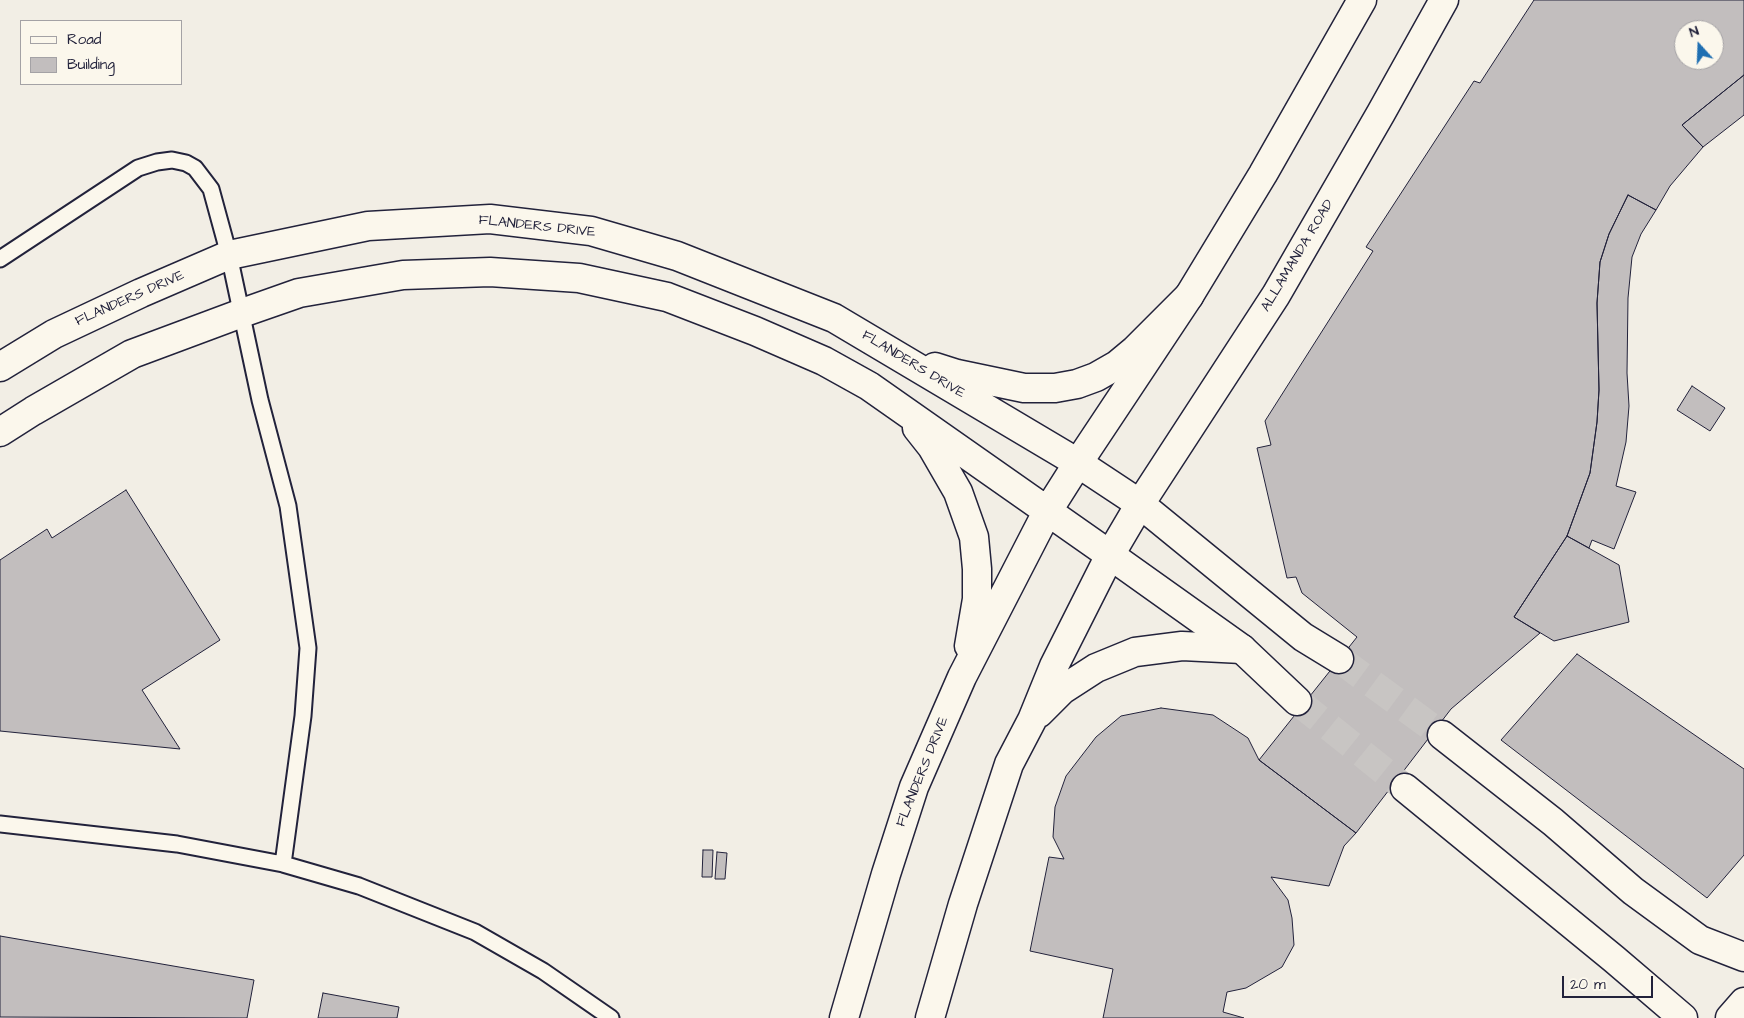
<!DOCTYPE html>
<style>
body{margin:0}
#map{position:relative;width:1744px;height:1018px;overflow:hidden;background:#f2eee5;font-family:"Architects Daughter",sans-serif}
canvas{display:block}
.legend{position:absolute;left:20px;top:20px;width:162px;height:65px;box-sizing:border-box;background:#fbf7ec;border:1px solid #a4a2a5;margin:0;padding:6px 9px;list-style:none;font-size:15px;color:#22223b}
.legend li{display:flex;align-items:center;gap:10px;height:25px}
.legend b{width:25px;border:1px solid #a4a2a5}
.north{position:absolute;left:1674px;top:20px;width:50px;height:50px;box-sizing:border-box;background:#fbf7ec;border:1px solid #a4a2a5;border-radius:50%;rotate:340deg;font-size:14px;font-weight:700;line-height:20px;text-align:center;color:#22223b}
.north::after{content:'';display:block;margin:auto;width:18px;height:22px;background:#1f6fb2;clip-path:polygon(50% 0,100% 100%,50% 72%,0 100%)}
.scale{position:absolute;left:1562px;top:976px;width:91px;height:22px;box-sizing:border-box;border:2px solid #22223b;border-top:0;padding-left:6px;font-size:15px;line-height:18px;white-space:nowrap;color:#22223b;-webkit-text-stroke:4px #fbf7ec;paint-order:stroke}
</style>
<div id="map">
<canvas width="1744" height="1018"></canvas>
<ul class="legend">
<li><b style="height:6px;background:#fbf7ec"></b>Road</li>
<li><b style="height:14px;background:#c2bebe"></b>Building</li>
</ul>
<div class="north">N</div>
<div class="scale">20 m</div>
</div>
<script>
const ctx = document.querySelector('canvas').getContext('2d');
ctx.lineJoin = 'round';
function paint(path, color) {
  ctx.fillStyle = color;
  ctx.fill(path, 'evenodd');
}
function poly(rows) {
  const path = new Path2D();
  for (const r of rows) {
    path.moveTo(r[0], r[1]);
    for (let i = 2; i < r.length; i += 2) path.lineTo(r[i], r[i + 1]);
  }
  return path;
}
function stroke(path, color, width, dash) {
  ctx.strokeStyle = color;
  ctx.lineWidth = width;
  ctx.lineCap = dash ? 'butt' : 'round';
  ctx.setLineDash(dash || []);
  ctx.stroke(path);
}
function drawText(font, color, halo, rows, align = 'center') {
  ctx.font = font + ' "Architects Daughter",sans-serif';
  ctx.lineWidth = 4;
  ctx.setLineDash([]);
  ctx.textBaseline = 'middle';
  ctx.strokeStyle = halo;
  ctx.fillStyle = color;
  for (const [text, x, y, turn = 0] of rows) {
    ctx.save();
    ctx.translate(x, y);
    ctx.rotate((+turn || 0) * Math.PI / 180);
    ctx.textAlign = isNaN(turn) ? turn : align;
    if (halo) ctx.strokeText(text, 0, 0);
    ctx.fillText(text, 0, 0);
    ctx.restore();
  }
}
const building = poly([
 [1534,0,1744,0,1744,75,1682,125,1703,147,1670,186,1656,210,1628,195,1609,234,1600,262,1597,303,1599,390,1597,422,1590,473,1567,536,1514,617,1540,633,1451,709,1356,833,1259,760,1357,637,1302,593,1296,577,1287,578,1257,448,1271,445,1265,421,1373,251,1366,247,1474,81,1480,83,1534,0],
 [1684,30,1714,30,1714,60,1684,60,1684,30],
 [1744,75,1744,115,1703,147,1682,125,1744,75],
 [1628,195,1656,210,1641,234,1632,257,1628,298,1627,373,1629,406,1626,442,1616,486,1636,492,1614,549,1592,540,1589,548,1567,536,1590,473,1597,422,1599,390,1597,303,1600,262,1609,234,1628,195],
 [1692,386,1725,408,1710,431,1677,410,1692,386],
 [126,490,220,640,142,690,180,749,0,731,0,560,47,529,52,538,126,490],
 [1567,536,1619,565,1629,622,1554,641,1514,617,1567,536],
 [1577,654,1744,769,1744,855,1707,898,1501,740,1577,654],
 [1161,708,1213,715,1248,738,1259,760,1356,833,1344,846,1329,886,1271,877,1288,900,1292,918,1294,945,1282,967,1246,988,1227,992,1223,1012,1244,1018,1103,1018,1113,969,1030,951,1049,857,1064,859,1053,837,1055,807,1066,776,1096,737,1121,716,1161,708],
 [703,850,713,850,712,877,702,877,703,850],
 [717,852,727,853,725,879,715,879,717,852],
 [0,936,254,980,247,1018,0,1017,0,936],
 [323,993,399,1007,397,1018,318,1018,323,993]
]);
paint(building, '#c2bebe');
stroke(building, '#22223b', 1);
stroke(poly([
 [1339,659,1442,735],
 [1297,701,1405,788]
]), '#c8c5c3', 28, [28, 14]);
const service = poly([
 [0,259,138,168,157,162,172,160,186,163,195,168,211,189,229,255,260,400,288,506,308,648,303,716,283,864],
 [0,824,177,844,283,864,359,886,475,932,543,971,611,1018]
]);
const minor = poly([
 [1078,463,1189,296,1263,174,1362,0],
 [1110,555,1242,649,1297,701],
 [1339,659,1303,637,1140,504,1276,295,1381,113,1444,0],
 [1442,735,1553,822,1633,891,1700,940,1744,957],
 [1405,788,1614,959,1683,1018],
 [1730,1018,1744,1002]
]);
const tertiary = poly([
 [0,367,54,334,141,293,229,255,239,253,368,226,490,219,591,231,677,256,834,318,1078,463,1140,504,1110,555,1054,666,1032,720,1009,764,963,904,930,1018],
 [935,367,957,374,1024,388,1055,388,1077,384,1096,377,1117,365,1135,350,1189,296],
 [917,428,932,447,958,492,974,537,977,569,977,599,969,646],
 [0,432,33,411,132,354,242,313,299,293,403,275,490,272,579,278,667,297,755,331,824,361,869,386,1110,555],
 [1039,713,1062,690,1096,668,1135,652,1182,646,1242,649],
 [844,1018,886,874,914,787,962,677,1047,512,1078,463]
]);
stroke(service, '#22223b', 19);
stroke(minor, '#22223b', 31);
stroke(tertiary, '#22223b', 31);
stroke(service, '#fbf7ec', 15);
stroke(minor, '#fbf7ec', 28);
stroke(tertiary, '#fbf7ec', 28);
drawText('14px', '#22223b', '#fbf7ec', [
 ["FLANDERS DRIVE",537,227,6],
 ["ALLAMANDA ROAD",1298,256,-59],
 ["FLANDERS DRIVE",130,299,-24],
 ["FLANDERS DRIVE",913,365,31],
 ["FLANDERS DRIVE",923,772,-68]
]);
</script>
